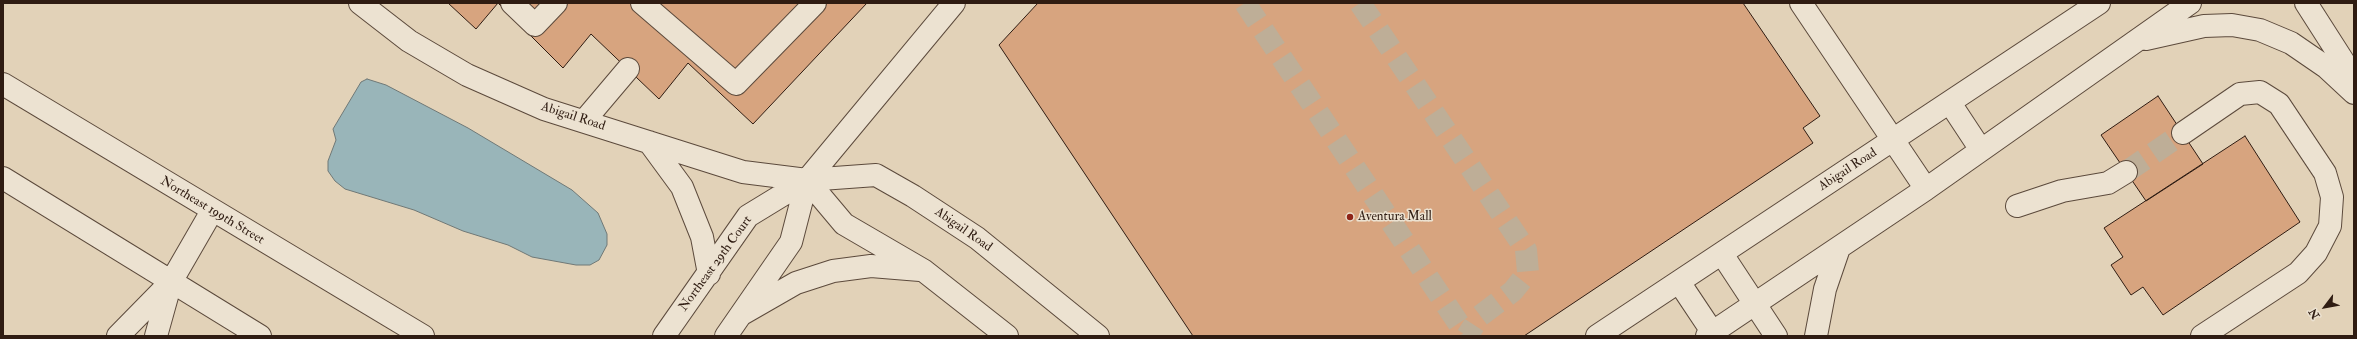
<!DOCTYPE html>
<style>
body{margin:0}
#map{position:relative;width:2357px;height:339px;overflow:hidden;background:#e2d2b8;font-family:"IM FELL Double Pica",serif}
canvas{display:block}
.frame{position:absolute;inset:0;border:4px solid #2f1c12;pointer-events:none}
.north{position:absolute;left:2305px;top:287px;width:40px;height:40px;-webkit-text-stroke:3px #ece2d1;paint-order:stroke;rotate:238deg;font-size:11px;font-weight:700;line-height:16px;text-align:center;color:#2f1c12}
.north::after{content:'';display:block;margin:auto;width:14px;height:18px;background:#2f1c12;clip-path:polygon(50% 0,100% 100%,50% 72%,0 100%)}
</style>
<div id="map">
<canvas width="2357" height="339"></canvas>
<div class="frame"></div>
<div class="north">N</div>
</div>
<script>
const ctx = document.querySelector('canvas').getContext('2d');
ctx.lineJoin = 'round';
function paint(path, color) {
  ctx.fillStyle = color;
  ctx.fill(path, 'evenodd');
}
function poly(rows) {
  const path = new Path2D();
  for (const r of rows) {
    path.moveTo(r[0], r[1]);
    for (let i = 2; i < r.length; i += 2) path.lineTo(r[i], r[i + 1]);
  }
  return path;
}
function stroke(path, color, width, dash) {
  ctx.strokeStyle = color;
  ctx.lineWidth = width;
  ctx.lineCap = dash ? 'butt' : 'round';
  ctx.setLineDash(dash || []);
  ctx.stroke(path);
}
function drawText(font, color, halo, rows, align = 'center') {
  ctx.font = font + ' "IM FELL Double Pica",serif';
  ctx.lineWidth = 3;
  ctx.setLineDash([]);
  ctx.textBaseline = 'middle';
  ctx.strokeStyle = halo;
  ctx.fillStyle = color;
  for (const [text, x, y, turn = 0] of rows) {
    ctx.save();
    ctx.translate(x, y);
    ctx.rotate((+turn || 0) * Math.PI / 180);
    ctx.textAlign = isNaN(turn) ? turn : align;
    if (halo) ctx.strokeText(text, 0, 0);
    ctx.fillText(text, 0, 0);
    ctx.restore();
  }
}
const water = poly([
 [367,79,386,85,468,128,572,190,598,213,607,234,607,245,599,260,590,265,576,265,532,257,508,245,463,231,414,210,345,189,335,181,328,171,328,161,336,140,333,129,361,82,367,79]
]);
paint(water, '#99b5b9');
stroke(water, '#6f7876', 1);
const building = poly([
 [448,3,498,3,476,29,448,3],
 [498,3,867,3,753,124,688,63,659,99,591,34,563,68,498,3],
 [1038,3,1743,3,1820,116,1803,128,1813,143,1524,336,1193,336,999,45,1038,3],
 [2158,96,2203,164,2146,201,2101,135,2158,96],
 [2245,136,2300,222,2163,315,2143,287,2131,295,2111,265,2123,257,2104,228,2245,136]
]);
paint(building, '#d7a47f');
stroke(building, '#2f1c12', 1);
stroke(poly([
 [1245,3,1467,336],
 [1360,3,1526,250,1528,272,1513,291,1480,316,1467,336],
 [2126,172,2183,133]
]), '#beae97', 22, [22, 11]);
const minor = poly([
 [360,3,409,41,467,75,544,109,743,172,807,180,876,175,913,196,977,238,1098,336],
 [512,3,535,25,556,3],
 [642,3,736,84,815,3],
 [1801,3,1926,189],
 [2306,3,2354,78],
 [2146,39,2204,26,2232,25,2260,30,2291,43,2326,67,2354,93],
 [3,84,423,336],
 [1950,103,1981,150],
 [584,121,628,69],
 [2183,133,2240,94,2260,92,2279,104,2325,173,2332,197,2330,226,2316,253,2298,273,2202,336],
 [649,142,682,187,702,237,709,274],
 [3,178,260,336],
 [807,180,844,224,923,270,1007,336],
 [2017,206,2062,191,2108,183,2126,172],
 [1722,254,1776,336],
 [1679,282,1715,336],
 [742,314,796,283,833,271,871,266,920,270],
 [118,336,170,283],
 [156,336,171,282,212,211],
 [664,336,748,216,807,180,954,3],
 [726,336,791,242,807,180],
 [1597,336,2099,3],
 [1707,336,1926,189,2190,3],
 [1816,336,1825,289,1839,248]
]);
stroke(minor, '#5c4a3c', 24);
stroke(minor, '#ece2d1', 22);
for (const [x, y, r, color] of [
 [1350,217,4,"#8f2418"]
]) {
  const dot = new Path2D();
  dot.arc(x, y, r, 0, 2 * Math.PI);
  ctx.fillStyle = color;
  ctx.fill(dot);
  stroke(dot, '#ece2d1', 1.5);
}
drawText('13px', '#2f1c12', '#ece2d1', [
 ["Abigail Road",573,117,18],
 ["Abigail Road",1848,170,-33],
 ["Northeast 199th Street",212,211,31],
 ["Abigail Road",963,230,35],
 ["Northeast 29th Court",716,264,-54]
]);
drawText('13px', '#2f1c12', '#ece2d1', [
 ["Aventura Mall",1358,217]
], 'left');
</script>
